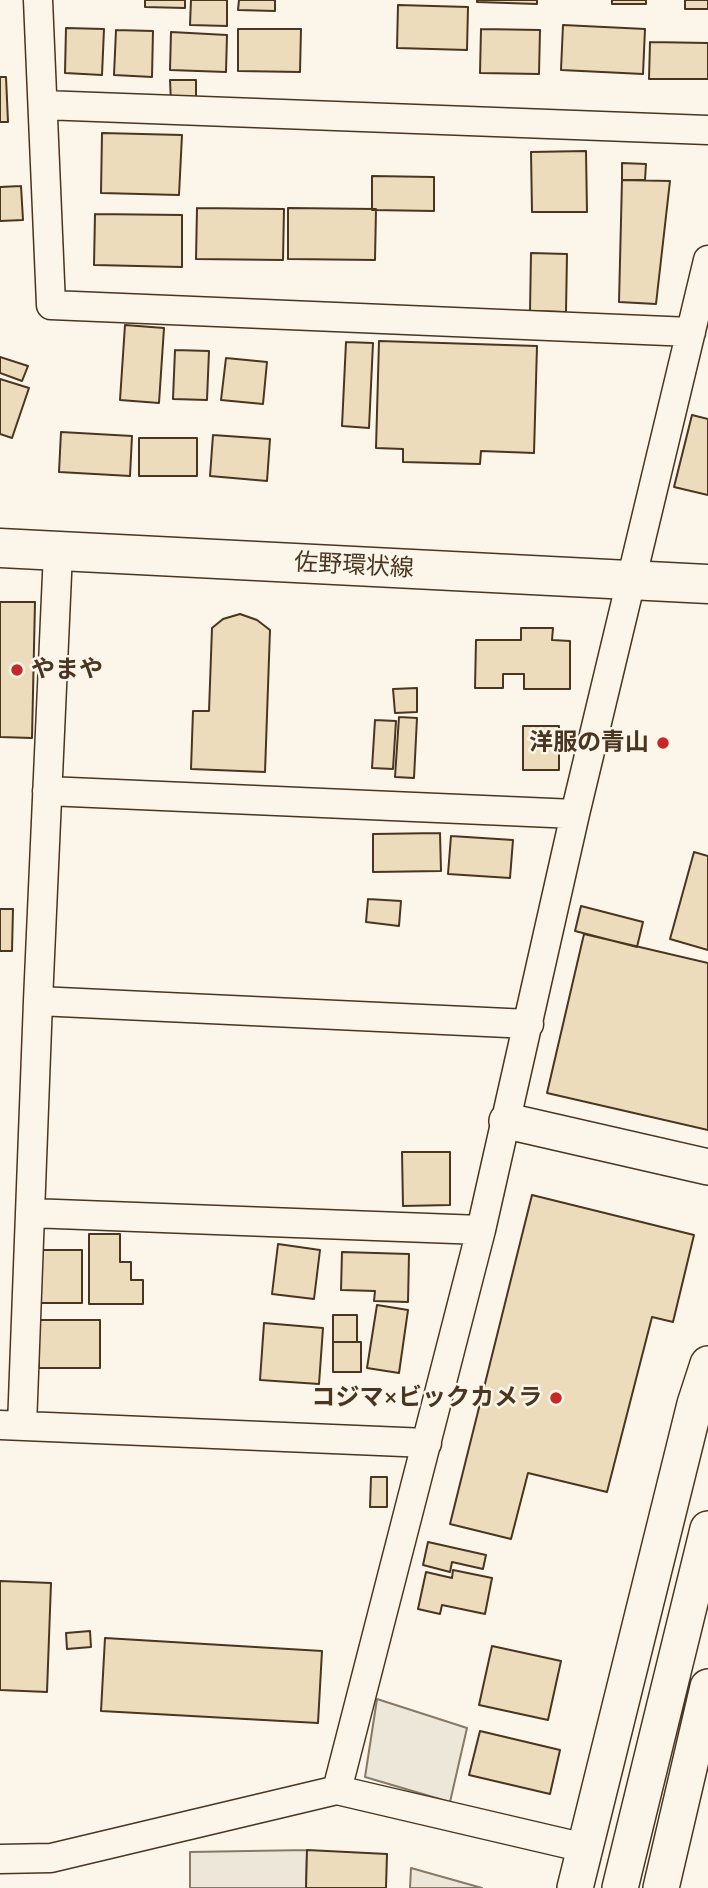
<!DOCTYPE html>
<meta charset="utf-8">
<style>
body{margin:0}
canvas{display:block;background:#fbf6e9}
</style>
<canvas width="708" height="1888"></canvas>
<script>
const ctx = document.querySelector('canvas').getContext('2d');
ctx.lineJoin = 'round';
function paint(path, color) {
  ctx.fillStyle = color;
  ctx.fill(path, 'evenodd');
}
function poly(rows) {
  const path = new Path2D();
  for (const r of rows) {
    path.moveTo(r[0], r[1]);
    for (let i = 2; i < r.length; i += 2) path.lineTo(r[i], r[i + 1]);
  }
  return path;
}
function stroke(path, color, width, dash) {
  ctx.strokeStyle = color;
  ctx.lineWidth = width;
  ctx.lineCap = dash ? 'butt' : 'round';
  ctx.setLineDash(dash || []);
  ctx.stroke(path);
}
function drawText(font, color, halo, rows, align = 'center') {
  ctx.font = font + ' "IBM Plex Serif","Noto Sans JP",serif';
  ctx.lineWidth = 5;
  ctx.setLineDash([]);
  ctx.textBaseline = 'middle';
  ctx.strokeStyle = halo;
  ctx.fillStyle = color;
  for (const [text, x, y, turn = 0] of rows) {
    ctx.save();
    ctx.translate(x, y);
    ctx.rotate((+turn || 0) * Math.PI / 180);
    ctx.textAlign = isNaN(turn) ? turn : align;
    if (halo) ctx.strokeText(text, 0, 0);
    ctx.fillText(text, 0, 0);
    ctx.restore();
  }
}
const parking = poly([
 [377,1699,467,1728,450,1802,365,1777,377,1699],
 [307,1850,306,1888,190,1888,190,1852,307,1850],
 [411,1868,482,1888,410,1888,411,1868]
]);
paint(parking, '#ede7d9');
stroke(parking, '#887966', 2);
const building = poly([
 [145,0,185,0,185,8,145,7,145,0],
 [191,0,227,0,227,26,190,25,191,0],
 [239,0,275,0,275,11,238,10,239,0],
 [477,0,537,0,537,4,477,2,477,0],
 [612,0,646,0,646,4,612,4,612,0],
 [685,0,708,0,708,9,685,9,685,0],
 [398,5,468,7,467,50,397,48,398,5],
 [563,25,645,29,643,74,561,70,563,25],
 [66,28,104,29,102,75,65,73,66,28],
 [238,29,301,29,300,72,238,71,238,29],
 [481,29,540,30,539,74,480,73,481,29],
 [116,30,153,31,152,77,114,75,116,30],
 [171,32,227,35,226,72,170,70,171,32],
 [650,42,708,43,708,79,649,79,650,42],
 [0,77,6,77,8,122,0,122,0,77],
 [170,80,196,80,196,102,171,103,170,80],
 [102,133,182,135,179,195,101,193,102,133],
 [586,151,587,212,532,212,531,152,586,151],
 [622,163,646,164,645,180,622,180,622,163],
 [372,176,434,177,434,211,372,210,372,176],
 [622,180,670,181,656,304,619,302,622,180],
 [21,186,23,220,0,221,0,187,21,186],
 [197,208,284,209,283,260,196,259,197,208],
 [288,208,376,209,375,260,288,259,288,208],
 [95,214,182,215,182,267,94,265,95,214],
 [531,253,567,254,566,312,530,311,531,253],
 [125,325,164,328,159,403,120,400,125,325],
 [379,341,537,346,534,453,481,451,480,464,403,462,403,449,376,448,379,341],
 [346,342,373,343,369,428,342,426,346,342],
 [175,350,209,351,207,400,173,399,175,350],
 [0,357,28,366,22,381,0,373,0,357],
 [226,358,267,362,263,404,221,400,226,358],
 [0,379,29,388,12,438,0,434,0,379],
 [692,415,708,419,708,495,674,487,692,415],
 [61,432,132,436,130,476,59,472,61,432],
 [213,435,270,439,267,481,210,476,213,435],
 [139,438,197,438,197,476,139,476,139,438],
 [0,602,35,602,32,738,0,737,0,602],
 [240,614,257,620,270,630,265,772,191,769,193,711,209,711,212,628,223,619,240,614],
 [521,628,553,628,552,640,570,641,570,689,524,689,524,674,503,674,503,688,475,688,476,640,521,640,521,628],
 [417,688,417,712,395,713,393,689,417,688],
 [399,717,417,718,414,778,395,777,399,717],
 [375,720,396,721,393,769,372,768,375,720],
 [523,726,559,726,559,770,523,770,523,726],
 [440,833,441,871,373,872,373,834,440,833],
 [451,836,513,840,510,878,448,874,451,836],
 [694,852,708,856,708,950,670,939,694,852],
 [368,899,401,901,399,926,366,922,368,899],
 [581,906,643,922,637,947,575,931,581,906],
 [0,909,13,909,12,951,0,951,0,909],
 [584,934,708,963,708,1130,547,1093,584,934],
 [402,1152,450,1152,450,1205,403,1206,402,1152],
 [532,1195,694,1235,673,1322,652,1317,607,1492,528,1473,511,1539,450,1524,532,1195],
 [89,1234,120,1234,120,1262,131,1262,131,1280,143,1280,143,1304,89,1304,89,1234],
 [278,1244,320,1250,314,1299,272,1294,278,1244],
 [41,1250,82,1250,82,1303,41,1303,41,1250],
 [342,1252,409,1254,408,1302,374,1301,375,1291,341,1290,342,1252],
 [377,1305,408,1310,399,1373,367,1368,377,1305],
 [333,1315,357,1315,357,1342,333,1342,333,1315],
 [39,1320,100,1320,100,1368,39,1368,39,1320],
 [264,1323,323,1328,319,1384,260,1380,264,1323],
 [333,1342,361,1342,361,1372,333,1372,333,1342],
 [371,1477,387,1477,387,1507,370,1507,371,1477],
 [428,1542,486,1555,483,1569,452,1562,450,1572,423,1565,428,1542],
 [453,1570,492,1578,485,1614,442,1605,440,1614,418,1609,426,1572,452,1578,453,1570],
 [0,1581,51,1583,47,1692,0,1690,0,1581],
 [90,1631,91,1647,67,1649,66,1633,90,1631],
 [105,1638,322,1651,318,1723,101,1711,105,1638],
 [492,1646,561,1661,548,1720,479,1705,492,1646],
 [480,1731,560,1750,550,1794,469,1775,480,1731],
 [307,1850,387,1854,386,1888,306,1888,307,1850]
]);
paint(building, '#ecdcbc');
stroke(building, '#4a3520', 2);
const minor = poly([
 [38,0,51,305,691,332],
 [43,105,708,130],
 [47,791,575,814],
 [38,1001,529,1024],
 [30,1213,481,1230],
 [0,1425,427,1443],
 [22,1426,38,1001,58,552],
 [337,1790,481,1230,575,814,708,260],
 [0,1859,51,1858,337,1790,585,1848]
]);
const tertiary = poly([
 [507,1121,708,1167],
 [575,1888,695,1404,708,1364],
 [620,1888,708,1529],
 [661,1888,708,1687]
]);
const secondary = poly([
 [0,548,708,584]
]);
stroke(minor, '#4a3520', 31);
stroke(tertiary, '#4a3520', 38);
stroke(secondary, '#4a3520', 41);
stroke(minor, '#fbf6e9', 28);
stroke(tertiary, '#fbf6e9', 35);
stroke(secondary, '#fbf6e9', 38);
for (const [x, y, r, color] of [
 [17,670,7,"#c62828"],
 [663,743,7,"#c62828"],
 [556,1398,7,"#c62828"]
]) {
  const dot = new Path2D();
  dot.arc(x, y, r, 0, 2 * Math.PI);
  ctx.fillStyle = color;
  ctx.fill(dot);
  stroke(dot, '#fbf6e9', 2.5);
}
drawText('24px', '#4a3520', '#fbf6e9', [
 ["佐野環状線",354,566,3]
]);
drawText('bold 24px', '#4a3520', '#fbf6e9', [
 ["やまや",31,670,"left"],
 ["洋服の青山",649,743],
 ["コジマ×ビックカメラ",542,1398]
], 'right');
</script>
